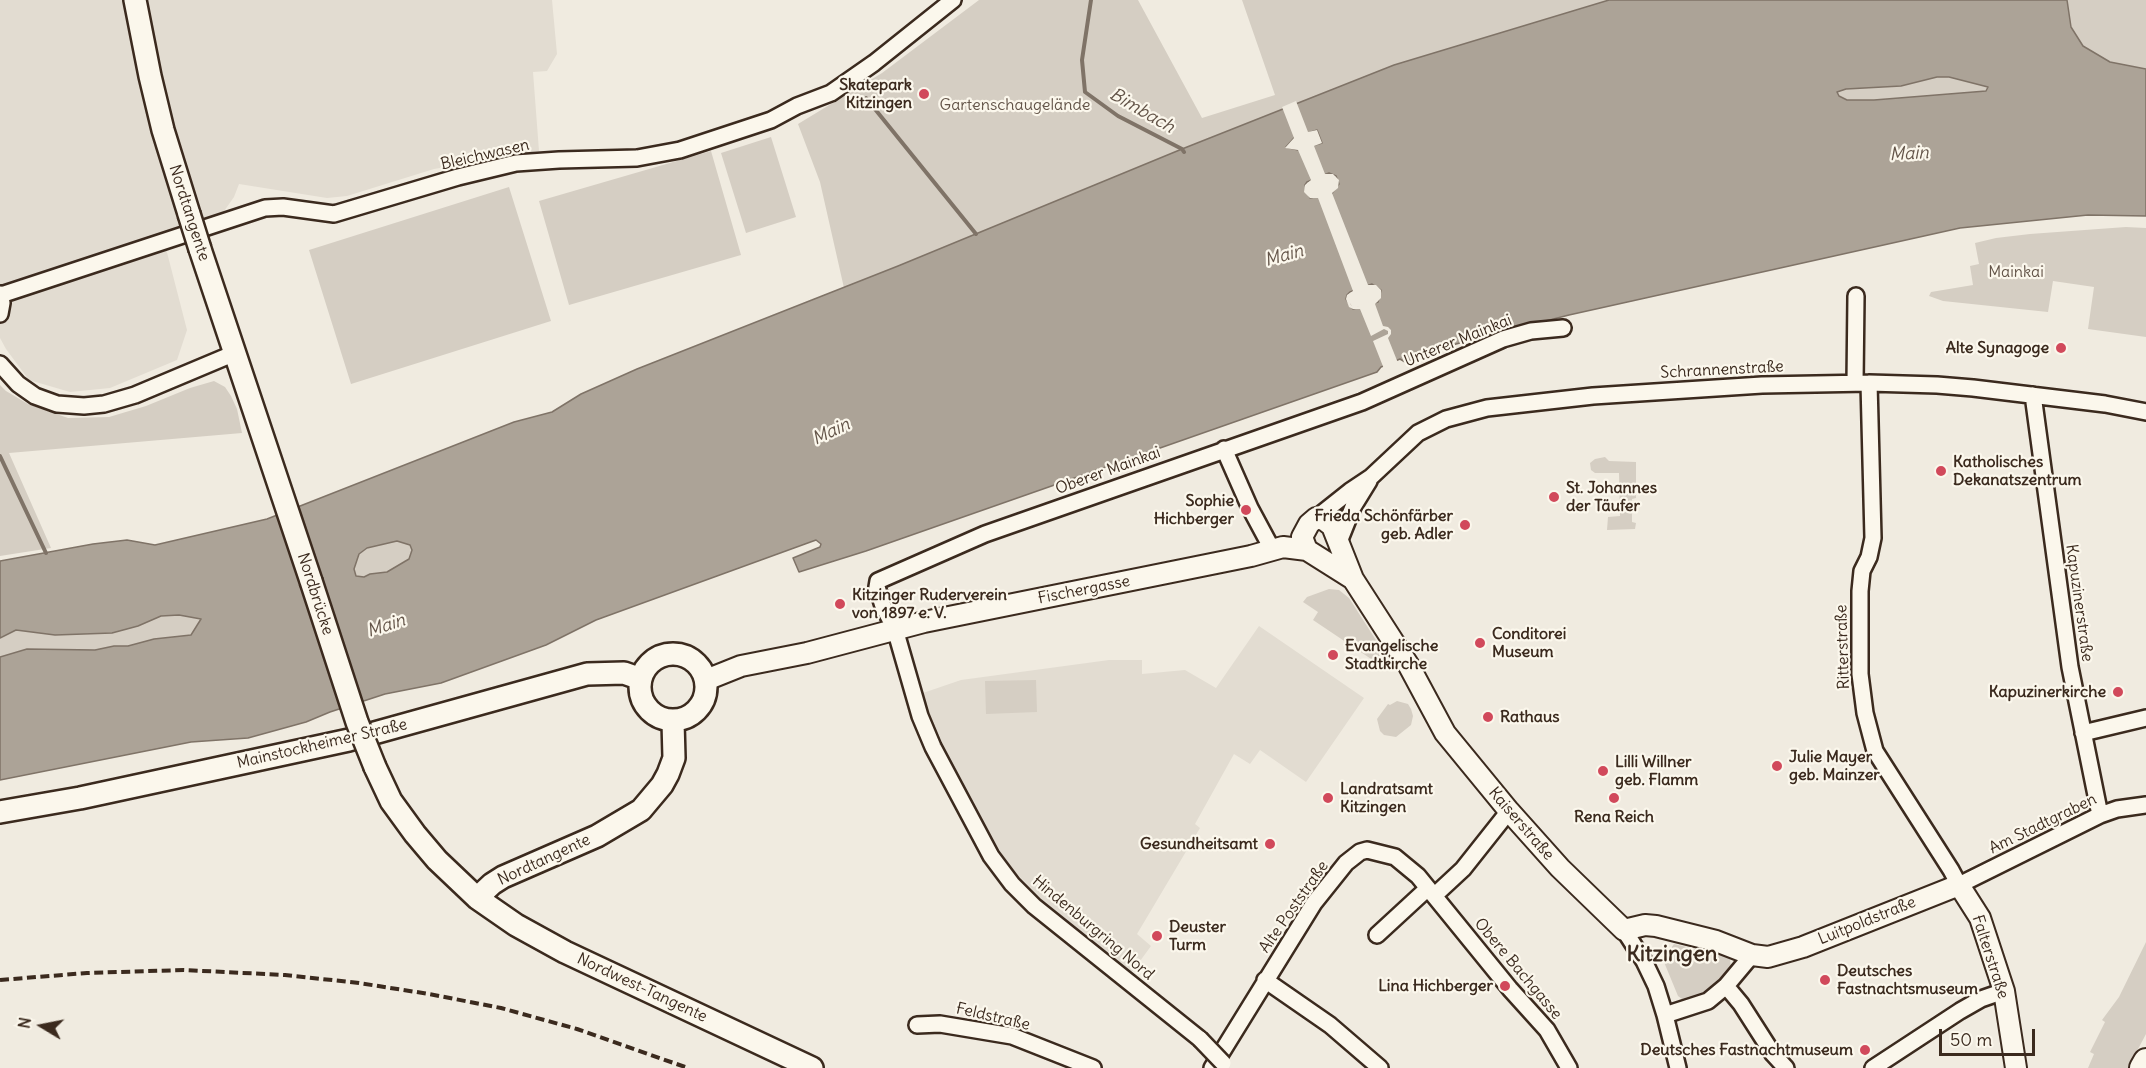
<!DOCTYPE html>
<meta charset="utf-8">
<style>
body{margin:0}
#map{position:relative;width:2146px;height:1068px;overflow:hidden;background:#f0ebe0;font-family:Delius,sans-serif}
canvas{display:block}
.north{position:absolute;left:12px;top:996px;width:60px;height:60px;-webkit-text-stroke:4px #fbf7ec;paint-order:stroke;rotate:280deg;font-size:16px;font-weight:700;line-height:24px;text-align:center;color:#3b2a1e}
.north::after{content:'';display:block;margin:auto;width:21px;height:27px;background:#3b2a1e;clip-path:polygon(50% 0,100% 100%,50% 72%,0 100%)}
.scale{position:absolute;left:1939px;top:1029px;width:96px;height:27px;box-sizing:border-box;border:3px solid #3b2a1e;border-top:0;padding-left:8px;font-size:18px;line-height:21px;white-space:nowrap;color:#3b2a1e;-webkit-text-stroke:4px #fbf7ec;paint-order:stroke}
</style>
<div id="map">
<canvas width="2146" height="1068"></canvas>
<div class="north">N</div>
<div class="scale">50 m</div>
</div>
<script>
const ctx = document.querySelector('canvas').getContext('2d');
ctx.lineJoin = 'round';
function paint(path, color) {
  ctx.fillStyle = color;
  ctx.fill(path, 'evenodd');
}
function poly(rows) {
  const path = new Path2D();
  for (const r of rows) {
    if (r.length === 3) {
      path.moveTo(r[0] + r[2], r[1]);
      path.arc(r[0], r[1], r[2], 0, 2 * Math.PI);
      continue;
    }
    path.moveTo(r[0], r[1]);
    for (let i = 2; i < r.length; i += 2) path.lineTo(r[i], r[i + 1]);
  }
  return path;
}
function stroke(path, color, width, dash) {
  ctx.strokeStyle = color;
  ctx.lineWidth = width;
  ctx.lineCap = dash ? 'butt' : 'round';
  ctx.setLineDash(dash || []);
  ctx.stroke(path);
}
function drawText(font, color, halo, rows, align = 'center') {
  ctx.font = font + ' Delius,sans-serif';
  ctx.lineWidth = 4.5;
  ctx.setLineDash([]);
  ctx.textBaseline = 'middle';
  ctx.strokeStyle = halo;
  ctx.fillStyle = color;
  for (const [text, x, y, turn = 0] of rows) {
    ctx.save();
    ctx.translate(x, y);
    ctx.rotate((+turn || 0) * Math.PI / 180);
    ctx.textAlign = isNaN(turn) ? turn : align;
    if (halo) ctx.strokeText(text, 0, 0);
    ctx.fillText(text, 0, 0);
    ctx.restore();
  }
}
paint(poly([
 [0,0,552,0,557,54,547,71,533,72,539,151,434,169,347,196,327,198,239,184,234,197,222,214,162,233,187,330,177,360,110,388,70,392,29,380,6,349,0,338],
 [1259,626,1364,698,1306,782,1260,750,1250,764,1234,754,1195,824,1200,828,1137,934,1151,946,1132,972,1047,905,1008,865,933,734,920,694,961,680,1109,660,1142,660,1142,674,1185,670,1216,688]
]), '#e2dcd1');
paint(poly([
 [979,0,1138,0,1202,118,1275,95,1242,0,1609,0,1394,65,844,288,820,182,798,124,882,73],
 [2067,0,2146,0,2146,69,2110,62,2083,46,2071,27],
 [1937,77,1949,77,1988,86,1987,91,1874,100,1847,100,1839,96,1837,92,1846,89,1901,86],
 [771,137,796,217,746,233,721,153],
 [711,151,741,255,569,305,539,201],
 [509,187,551,321,351,384,309,250],
 [2126,227,2146,228,2146,337,2088,329,2094,287,2053,281,2048,312,1943,301,1929,296,1931,292,1973,285,1970,266,1979,264,1975,243,1996,238,2030,234],
 [214,381,225,387,231,396,237,409,242,433,9,453,51,548,0,556,0,385,6,391,28,404,68,418,109,417,146,406,190,388],
 [1605,457,1609,461,1636,462,1636,498,1632,499,1632,522,1636,523,1635,529,1607,530,1608,517,1620,516,1619,473,1595,473,1591,470,1590,463,1595,459],
 [397,540,410,545,412,550,409,559,387,572,370,574,364,577,355,576,354,569,359,554,368,548],
 [1329,589,1339,590,1349,598,1390,662,1386,669,1313,620,1318,612,1303,602,1307,597],
 [179,615,202,619,191,635,154,639,128,646,114,646,95,650,61,650,0,657,0,638,16,630,55,635,112,633,138,626,161,616],
 [1036,680,1037,712,986,714,985,681],
 [1397,701,1408,704,1411,709,1413,716,1411,725,1396,737,1384,735,1380,731,1377,719,1388,704,1390,705],
 [2146,942,2146,1034,2128,1068,2088,1068,2094,1054,2090,1052,2105,1022,2102,1020,2119,997],
 [1674,944,1725,956,1730,959,1731,969,1718,983,1706,991,1682,999,1678,996,1664,962,1664,958]
]), '#d5cec3');
const water = poly([
 [1609,0,2067,0,2071,27,2083,46,2110,62,2146,69,2146,216,2088,215,1960,228,1569,315,1456,344,1405,362,1400,359,1381,367,1377,372,866,551,799,572,793,558,820,547,821,544,816,540,596,620,546,645,441,683,385,694,330,712,306,722,248,738,191,742,0,780,0,657,27,649,95,650,114,646,128,646,154,639,191,635,201,619,179,615,161,616,138,626,112,633,55,635,16,630,0,638,0,561,93,544,127,540,155,545,267,519,514,422,552,412,581,394,637,369,898,266,1182,149,1394,65,1609,0],
 [1937,77,1949,77,1988,87,1986,91,1874,100,1847,100,1839,96,1837,92,1846,89,1901,86,1937,77],
 [1317,130,1322,143,1298,150,1286,147,1294,138,1317,130],
 [1329,173,1336,176,1339,184,1332,193,1310,198,1305,185,1307,182,1329,173],
 [1372,284,1381,290,1378,302,1353,309,1346,299,1347,295,1350,292,1372,284],
 [397,541,410,545,412,550,409,559,387,572,370,574,364,577,356,576,354,569,359,554,367,548,397,541]
]);
paint(water, '#aca397');
stroke(water, '#7f7367', 1.5);
paint(poly([
 [1296,101,1308,132,1317,130,1322,143,1314,146,1325,174,1333,174,1339,180,1338,188,1332,193,1368,285,1376,285,1381,290,1381,298,1375,304,1383,326,1388,327,1391,330,1391,334,1388,338,1398,363,1384,369,1373,341,1388,334,1388,331,1384,329,1371,336,1360,309,1353,309,1349,307,1346,299,1347,295,1353,291,1318,198,1310,198,1304,192,1305,185,1311,180,1298,150,1285,148,1294,138,1282,107],
 [1372,287,1378,291,1376,299,1356,307,1351,305,1349,299,1352,295]
]), '#f0ebe0');
stroke(poly([
 [1091,0,1082,60,1085,92,1118,116,1182,149,1184,152],
 [866,98,976,234],
 [0,456,46,553]
]), '#7f7367', 4);
const minor = poly([
 [0,294,2,303,0,314],
 [1,295,265,208,283,207,334,214,458,177,516,163,559,160,637,158,680,150,771,120,797,106,831,93,874,63,953,0],
 [0,364,18,384,35,396,57,404,84,406,104,404,135,395,235,353],
 [1855,383,1856,296],
 [1869,383,1873,538,1869,557,1862,571,1860,591,1860,674,1865,713,1875,751,1951,870,1959,885,2100,815,2117,809,2146,805],
 [2033,395,2070,667,2100,815],
 [1224,449,1250,508,1272,549],
 [1316,518,1350,491,1371,477,1418,433,1446,419,1487,408,1593,396,1762,385,1869,383,1937,385,1973,388,2105,404,2146,412],
 [1339,542,1353,507,1369,481],
 [2083,733,2146,718],
 [1435,895,1463,869,1509,811],
 [1624,930,1644,961,1656,986,1665,1015,1678,1068],
 [1377,935,1428,888],
 [1265,980,1330,1025,1380,1068],
 [1726,986,1741,1004,1773,1054,1786,1068],
 [1665,1015,1708,1001,1726,986,1752,955],
 [917,1025,940,1024,1012,1036,1093,1068],
 [1200,1039,1034,906,1012,884,991,856,933,747,920,716,895,629,883,606,877,587,878,581,985,534,1362,402,1503,339,1531,331,1563,328],
 [1212,1068,1314,903,1346,863,1360,852,1367,850,1395,857,1418,876,1510,989,1547,1030,1569,1068],
 [1873,1068,1960,1011,1981,999,2004,991]
]);
const tertiary = poly([
 [1307,550,1302,537,1309,524,1316,518,1324,520,1332,526,1353,579,1409,666,1445,733,1509,811,1560,868,1624,930,1645,925,1656,926,1716,941,1752,955,1768,957,1803,947,1959,885,1980,918,2004,991,2016,1068],
 [706,680,741,666,807,653,924,622,1251,556,1283,547,1307,550,1353,579]
]);
const secondary = poly([
 [135,0,150,76,163,130,189,214],
 [200,249,311,581],
 [673,687,33],
 [375,767,391,801,415,834,437,860,477,898,516,925,565,952,812,1068],
 [0,812,80,798,349,740,587,674,624,673,641,679],
 [477,898,492,884,503,877,597,836,641,810,662,785,668,774,674,758,673,721]
]);
const primary = poly([
 [2142,1068,2146,1061]
]);
stroke(minor, '#3b2a1e', 20);
stroke(tertiary, '#3b2a1e', 24);
stroke(secondary, '#3b2a1e', 26);
stroke(primary, '#3b2a1e', 28);
stroke(minor, '#fbf7ec', 15);
stroke(tertiary, '#fbf7ec', 20);
stroke(secondary, '#fbf7ec', 21);
stroke(primary, '#fbf7ec', 24);
stroke(poly([
 [0,980,87,973,184,970,285,975,359,983,429,994,501,1008,577,1029,688,1068]
]), '#3b2a1e', 4, [9, 4.5]);
const minorBridge = poly([
 [1200,1039,1223,1063]
]);
const secondaryBridge = poly([
 [189,214,200,249],
 [311,581,357,722,375,767]
]);
stroke(minorBridge, '#3b2a1e', 20, []);
stroke(secondaryBridge, '#3b2a1e', 26, []);
stroke(minorBridge, '#fbf7ec', 15);
stroke(secondaryBridge, '#fbf7ec', 21);
for (const [x, y, r, color] of [
 [924,94,6,"#d1495b"],
 [2061,348,6,"#d1495b"],
 [1941,471,6,"#d1495b"],
 [1554,497,6,"#d1495b"],
 [1246,510,6,"#d1495b"],
 [1465,525,6,"#d1495b"],
 [840,604,6,"#d1495b"],
 [1480,643,6,"#d1495b"],
 [1333,655,6,"#d1495b"],
 [2118,692,6,"#d1495b"],
 [1488,717,6,"#d1495b"],
 [1777,766,6,"#d1495b"],
 [1603,771,6,"#d1495b"],
 [1328,798,6,"#d1495b"],
 [1614,798,6,"#d1495b"],
 [1270,844,6,"#d1495b"],
 [1157,936,6,"#d1495b"],
 [1825,980,6,"#d1495b"],
 [1505,986,6,"#d1495b"],
 [1865,1050,6,"#d1495b"]
]) {
  const dot = new Path2D();
  dot.arc(x, y, r, 0, 2 * Math.PI);
  ctx.fillStyle = color;
  ctx.fill(dot);
  stroke(dot, '#fbf7ec', 2);
}
drawText('bold 16px', '#3b2a1e', '#fbf7ec', [
 ["Skatepark",912,85,"right"],
 ["Kitzingen",912,103,"right"],
 ["Alte Synagoge",2049,348,"right"],
 ["Katholisches",1953,462],
 ["Dekanatszentrum",1953,480],
 ["St. Johannes",1566,488],
 ["der Täufer",1566,506],
 ["Sophie",1234,501,"right"],
 ["Hichberger",1234,519,"right"],
 ["Frieda Schönfärber",1453,516,"right"],
 ["geb. Adler",1453,534,"right"],
 ["Kitzinger Ruderverein",852,595],
 ["von 1897 e. V.",852,613],
 ["Conditorei",1492,634],
 ["Museum",1492,652],
 ["Evangelische",1345,646],
 ["Stadtkirche",1345,664],
 ["Kapuzinerkirche",2106,692,"right"],
 ["Rathaus",1500,717],
 ["Julie Mayer",1789,757],
 ["geb. Mainzer",1789,775],
 ["Lilli Willner",1615,762],
 ["geb. Flamm",1615,780],
 ["Landratsamt",1340,789],
 ["Kitzingen",1340,807],
 ["Rena Reich",1614,817,"center"],
 ["Gesundheitsamt",1258,844,"right"],
 ["Deuster",1169,927],
 ["Turm",1169,945],
 ["Deutsches",1837,971],
 ["Fastnachtsmuseum",1837,989],
 ["Lina Hichberger",1493,986,"right"],
 ["Deutsches Fastnachtmuseum",1853,1050,"right"]
], 'left');
drawText('16px', '#625347', '#fbf7ec', [
 ["Gartenschaugelände",1015,105],
 ["Mainkai",2016,272]
]);
drawText('16px', '#3b2a1e', '#fbf7ec', [
 ["Bleichwasen",485,155,-13],
 ["Nordtangente",189,213,72],
 ["Unterer Mainkai",1458,341,-22],
 ["Schrannenstraße",1722,370,-3],
 ["Oberer Mainkai",1108,471,-20],
 ["Fischergasse",1084,590,-11],
 ["Nordbrücke",315,594,72],
 ["Kapuzinerstraße",2079,603,82],
 ["Ritterstraße",1843,647,-92],
 ["Mainstockheimer Straße",322,744,-13],
 ["Kaiserstraße",1521,824,49],
 ["Am Stadtgraben",2043,824,-26],
 ["Nordtangente",544,860,-25],
 ["Alte Poststraße",1294,907,-55],
 ["Luitpoldstraße",1867,921,-22],
 ["Hindenburgring Nord",1093,928,40],
 ["Falterstraße",1990,957,72],
 ["Obere Bachgasse",1518,969,50],
 ["Nordwest-Tangente",642,988,25],
 ["Feldstraße",993,1017,13]
]);
drawText('italic 18px', '#635448', '#fbf7ec', [
 ["Bimbach",1142,111,30],
 ["Main",1909,154,-3],
 ["Main",1284,256,-16],
 ["Main",831,432,-25],
 ["Main",386,626,-18]
]);
drawText('bold 22px', '#3b2a1e', '#fbf7ec', [
 ["Kitzingen",1672,955]
]);
</script>
